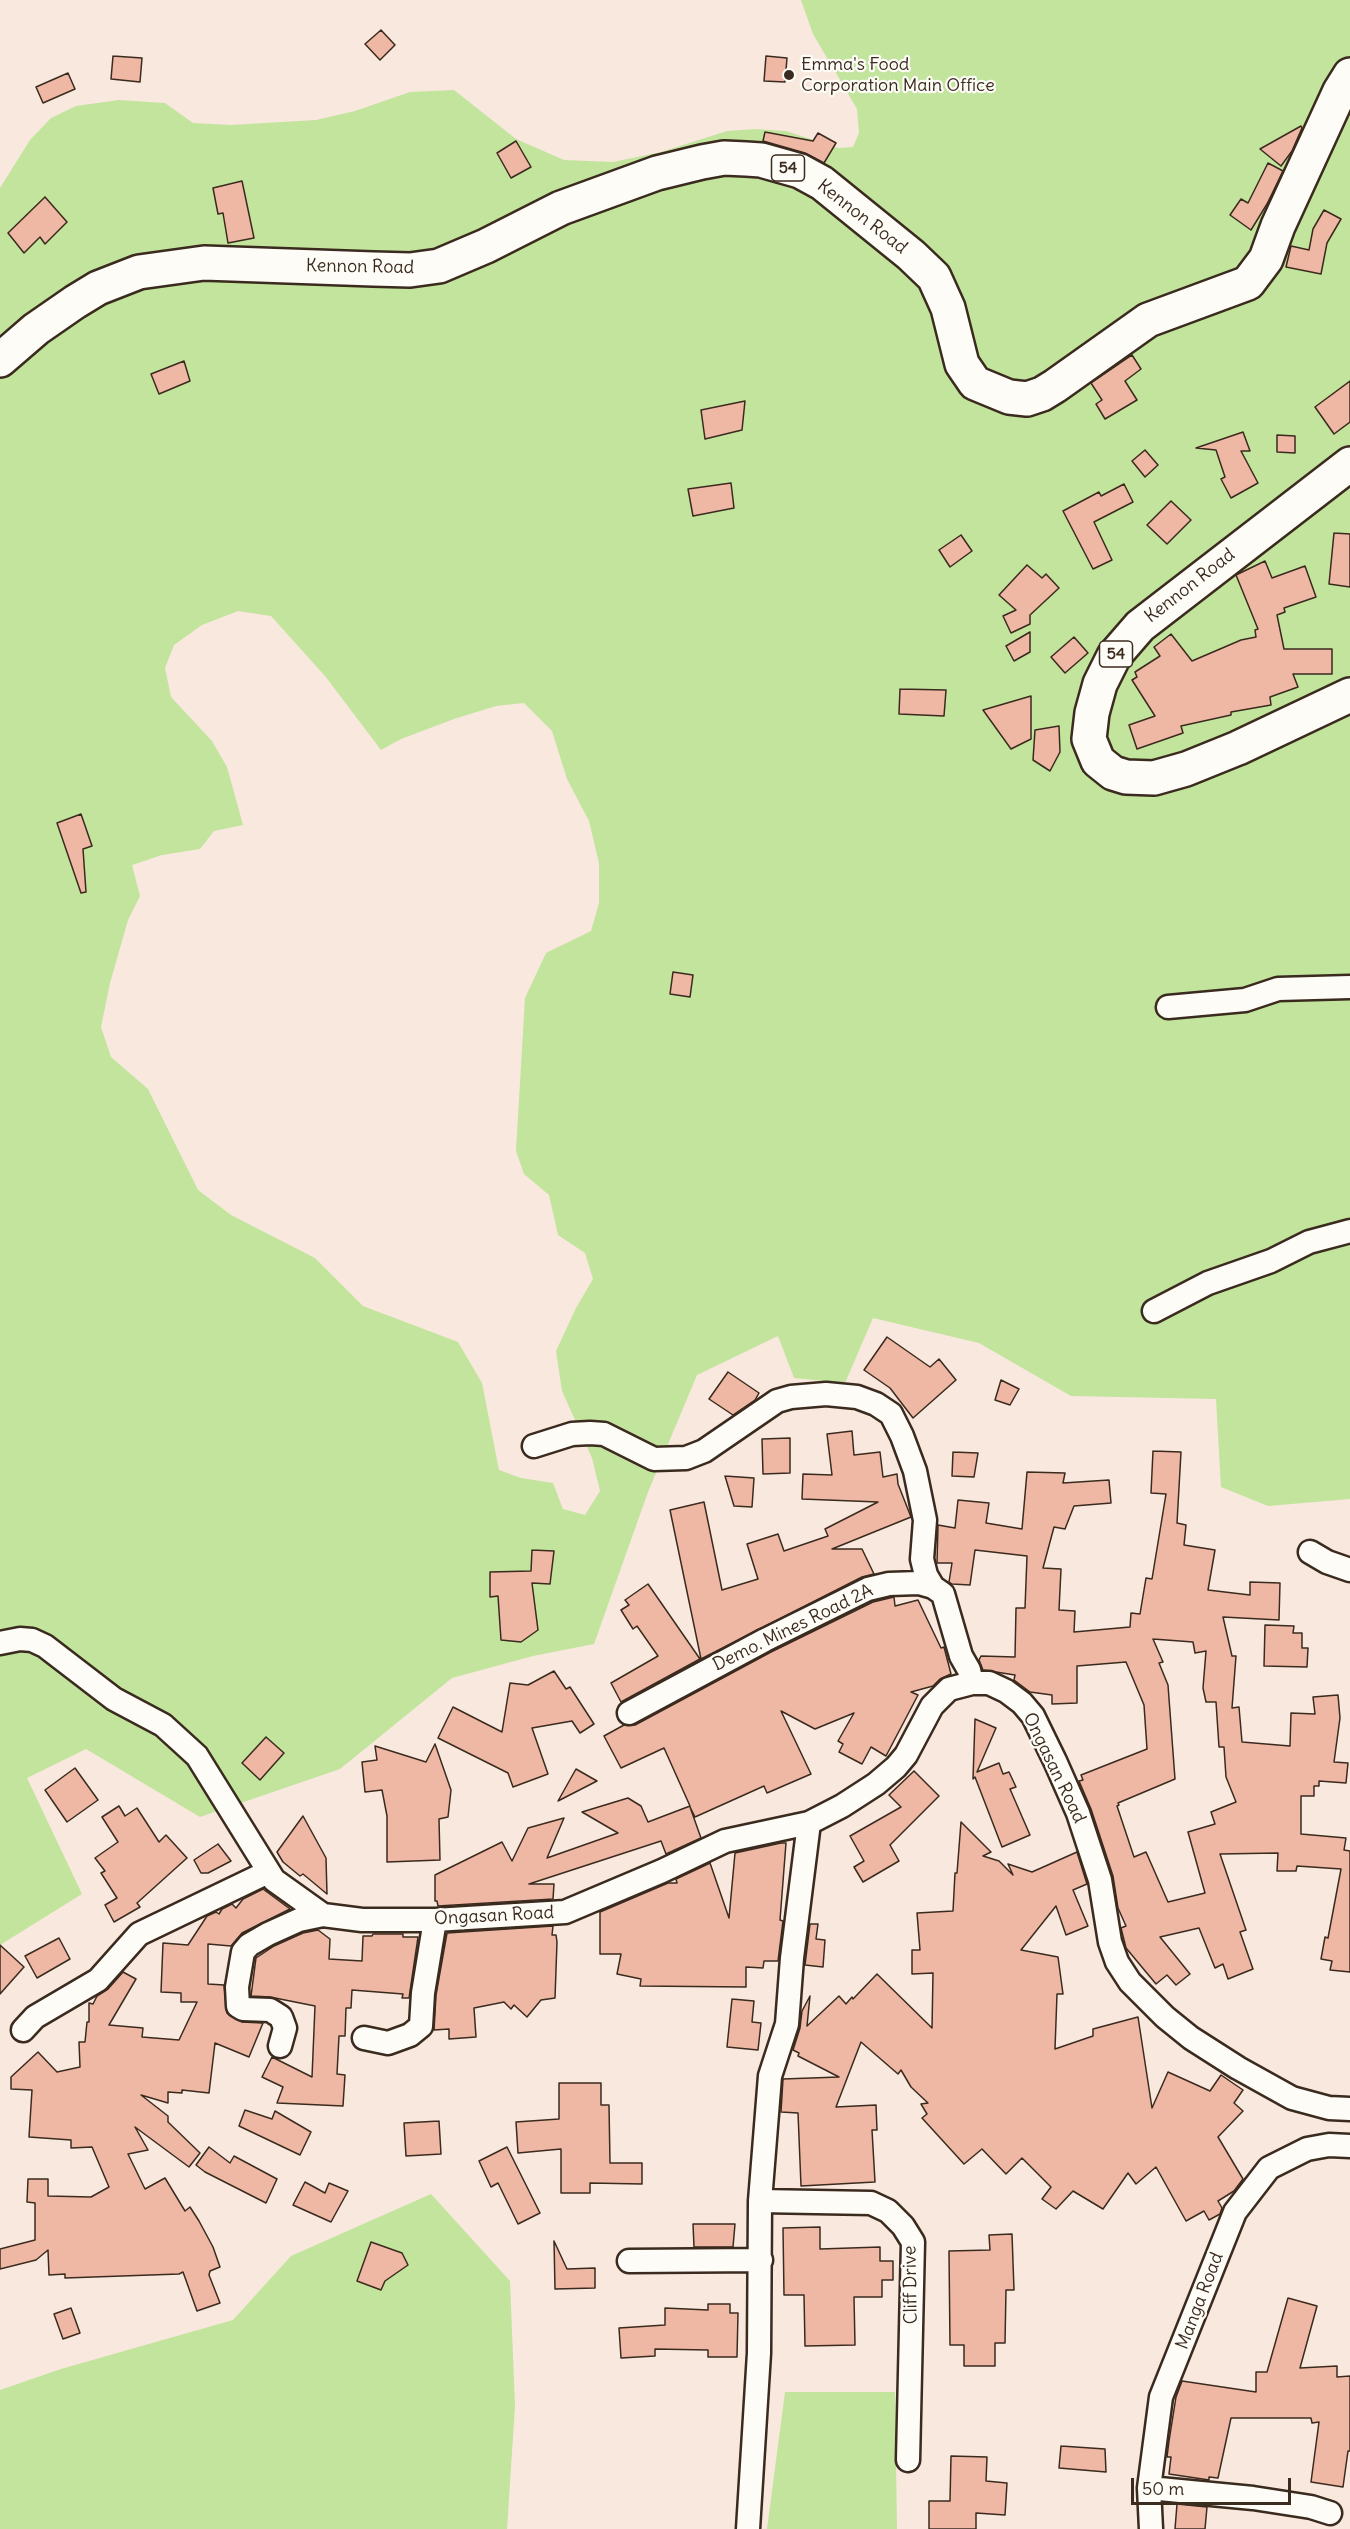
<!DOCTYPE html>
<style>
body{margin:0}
#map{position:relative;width:1350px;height:2529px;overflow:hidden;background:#f9e8de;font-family:Delius,sans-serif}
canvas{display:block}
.scale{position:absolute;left:1131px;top:2478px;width:160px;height:27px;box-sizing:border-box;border:3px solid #3b2a1e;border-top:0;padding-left:8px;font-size:18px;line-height:21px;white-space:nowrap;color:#3b2a1e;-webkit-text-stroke:4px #fdfcf7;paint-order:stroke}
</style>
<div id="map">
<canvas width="1350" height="2529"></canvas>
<div class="scale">50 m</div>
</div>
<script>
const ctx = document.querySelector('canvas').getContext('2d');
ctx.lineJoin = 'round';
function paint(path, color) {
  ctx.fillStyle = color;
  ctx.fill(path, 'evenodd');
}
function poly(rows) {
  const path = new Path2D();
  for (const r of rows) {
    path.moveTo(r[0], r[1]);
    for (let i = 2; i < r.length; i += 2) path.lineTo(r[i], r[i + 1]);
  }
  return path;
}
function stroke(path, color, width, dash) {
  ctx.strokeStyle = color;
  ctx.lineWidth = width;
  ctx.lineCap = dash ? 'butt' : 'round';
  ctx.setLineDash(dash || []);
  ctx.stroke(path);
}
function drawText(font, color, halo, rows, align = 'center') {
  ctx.font = font + ' Delius,sans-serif';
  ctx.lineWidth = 4.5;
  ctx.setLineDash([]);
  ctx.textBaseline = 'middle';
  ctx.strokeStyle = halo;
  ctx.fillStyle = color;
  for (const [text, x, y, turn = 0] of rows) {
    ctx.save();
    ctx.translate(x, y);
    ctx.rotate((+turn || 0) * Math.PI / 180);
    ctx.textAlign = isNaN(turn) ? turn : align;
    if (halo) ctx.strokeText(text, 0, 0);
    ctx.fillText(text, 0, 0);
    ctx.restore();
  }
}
paint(poly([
 [801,0,1350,0,1350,1499,1268,1506,1221,1487,1216,1399,1071,1396,979,1343,873,1318,845,1383,794,1378,778,1336,697,1375,648,1492,594,1644,533,1656,452,1678,340,1769,200,1817,86,1749,27,1778,82,1894,0,1945,0,188,30,140,51,118,76,106,119,100,165,103,193,123,231,125,316,120,355,111,410,92,454,90,516,139,564,160,613,162,661,152,727,131,756,129,786,131,838,148,853,147,859,133,857,109,813,34],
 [238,611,271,616,325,676,381,750,401,739,454,719,496,706,524,703,552,731,567,779,589,821,599,863,599,903,591,931,546,953,525,998,516,1151,524,1174,549,1195,558,1235,585,1253,593,1279,576,1308,556,1351,562,1391,592,1458,600,1491,585,1515,563,1509,553,1483,521,1478,499,1470,482,1383,458,1342,363,1306,315,1258,231,1215,198,1190,148,1089,111,1057,101,1027,110,983,128,920,140,896,132,865,162,855,200,849,214,831,243,825,227,767,212,741,171,697,165,668,174,645,202,625],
 [431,2194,510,2281,515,2406,507,2529,0,2529,0,2390,61,2369,233,2320,291,2256],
 [785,2392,895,2392,897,2529,767,2529]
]), '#c2e49d');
const building = poly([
 [381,30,395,45,380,60,365,44,381,30],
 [113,56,142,58,140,82,111,79,113,56],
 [766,56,787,58,785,82,764,81,766,56],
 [68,73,75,89,43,103,36,87,68,73],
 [1301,126,1302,128,1292,151,1281,166,1260,149,1301,126],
 [765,132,813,141,818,133,836,143,824,163,805,153,763,141,765,132],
 [516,141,531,167,511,178,497,153,516,141],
 [1268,163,1283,171,1267,204,1251,230,1230,215,1241,199,1248,203,1268,163],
 [242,181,254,238,228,243,223,213,218,214,213,188,242,181],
 [45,197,67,222,45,244,40,237,24,253,8,233,45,197],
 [1324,210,1341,219,1327,243,1321,274,1286,267,1291,246,1309,250,1313,229,1324,210],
 [1132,355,1141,369,1125,381,1137,400,1105,419,1096,404,1102,400,1091,383,1132,355],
 [184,361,190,381,159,394,151,374,184,361],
 [1350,381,1350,422,1334,434,1315,407,1350,381],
 [745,401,742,430,705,439,701,410,745,401],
 [1243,432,1250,451,1241,451,1258,483,1231,498,1221,479,1225,477,1216,450,1196,448,1243,432],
 [1277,435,1295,436,1295,453,1277,452,1277,435],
 [1145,450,1158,465,1145,477,1132,461,1145,450],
 [731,483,734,508,693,516,688,489,731,483],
 [1124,484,1133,502,1094,522,1112,560,1093,569,1063,511,1099,492,1101,496,1124,484],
 [1171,501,1191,520,1167,544,1147,525,1171,501],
 [1334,533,1350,534,1350,587,1329,584,1334,533],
 [961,535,972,551,950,567,939,550,961,535],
 [1265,561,1272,578,1305,566,1316,597,1284,608,1285,612,1277,615,1284,649,1332,649,1332,674,1293,674,1298,687,1270,697,1271,705,1231,712,1231,715,1181,726,1183,733,1137,749,1129,725,1155,716,1132,680,1137,677,1135,672,1160,656,1154,647,1171,634,1192,661,1241,640,1256,637,1255,630,1258,629,1236,575,1265,561],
 [1027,565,1042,578,1046,574,1059,588,1030,615,1030,624,1011,633,1003,616,1016,610,999,595,1027,565],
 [1030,632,1030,652,1014,661,1006,646,1030,632],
 [1074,637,1088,653,1065,673,1051,657,1074,637],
 [900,689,946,690,944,716,899,714,900,689],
 [1031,696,1031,739,1011,749,983,710,1031,696],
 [1059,726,1060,752,1050,771,1033,760,1035,730,1059,726],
 [81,814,92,846,83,849,86,892,81,893,57,823,81,814],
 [673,972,693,975,690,997,670,994,673,972],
 [887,1337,930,1367,939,1359,956,1380,913,1418,890,1388,864,1370,887,1337],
 [728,1372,759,1393,755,1400,733,1415,709,1399,728,1372],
 [1001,1380,1019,1389,1010,1405,995,1400,1001,1380],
 [852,1431,854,1455,880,1452,883,1477,897,1474,898,1484,911,1517,832,1549,862,1549,874,1574,862,1577,701,1659,670,1510,704,1502,722,1590,758,1579,747,1544,778,1534,784,1551,828,1536,825,1529,878,1502,802,1499,803,1474,832,1475,827,1434,852,1431],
 [790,1438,790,1473,763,1474,762,1439,790,1438],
 [1153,1451,1181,1452,1177,1523,1186,1525,1184,1545,1215,1550,1208,1590,1250,1595,1250,1582,1280,1583,1279,1620,1223,1617,1232,1656,1236,1656,1232,1708,1239,1707,1242,1742,1290,1746,1291,1713,1315,1714,1313,1697,1338,1695,1340,1718,1334,1762,1348,1763,1346,1783,1319,1781,1319,1786,1314,1786,1314,1796,1301,1796,1301,1834,1346,1838,1344,1850,1350,1851,1350,1972,1330,1970,1332,1961,1321,1959,1325,1937,1328,1938,1341,1869,1297,1866,1296,1871,1277,1871,1278,1853,1220,1854,1246,1930,1240,1932,1253,1969,1228,1979,1223,1964,1215,1968,1199,1928,1160,1937,1190,1974,1176,1985,1167,1975,1156,1984,1126,1948,1121,1928,1126,1926,1118,1908,1113,1876,1091,1809,1079,1781,1083,1780,1081,1775,1147,1749,1144,1705,1126,1662,1077,1666,1077,1703,1052,1704,1052,1695,1030,1692,1014,1680,1015,1675,983,1670,979,1660,981,1656,1015,1657,1016,1608,1025,1608,1027,1556,975,1550,970,1585,952,1584,949,1582,952,1563,937,1563,938,1525,955,1528,958,1500,989,1503,986,1523,1022,1529,1027,1472,1065,1473,1063,1483,1109,1480,1111,1503,1074,1506,1065,1529,1054,1527,1043,1568,1061,1569,1059,1610,1075,1611,1074,1632,1130,1627,1131,1613,1140,1614,1146,1578,1152,1579,1166,1494,1151,1493,1153,1451],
 [1153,1639,1193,1642,1195,1653,1206,1651,1203,1688,1206,1702,1216,1702,1219,1747,1224,1747,1226,1777,1236,1802,1211,1812,1215,1824,1188,1832,1205,1893,1168,1902,1146,1852,1134,1857,1117,1806,1119,1805,1118,1803,1175,1779,1168,1685,1159,1663,1163,1662,1153,1639],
 [953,1452,978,1453,974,1477,952,1476,953,1452],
 [725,1476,754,1478,752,1507,734,1506,725,1476],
 [532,1550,554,1551,550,1584,532,1583,538,1630,521,1642,501,1640,498,1596,490,1597,490,1572,531,1571,532,1550],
 [648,1584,700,1659,621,1702,611,1683,658,1656,637,1626,633,1629,621,1610,629,1605,625,1600,648,1584],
 [894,1597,895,1606,918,1600,941,1648,944,1647,951,1674,940,1679,933,1686,911,1692,918,1695,886,1756,871,1747,862,1764,839,1752,843,1744,838,1741,854,1713,815,1729,781,1711,811,1774,767,1793,764,1786,695,1817,690,1807,701,1838,666,1854,661,1841,529,1884,554,1884,553,1899,438,1906,437,1901,435,1901,435,1875,502,1842,512,1861,528,1828,564,1818,547,1858,618,1833,582,1812,628,1798,641,1806,648,1822,690,1806,664,1748,621,1768,604,1736,624,1725,635,1725,771,1652,873,1602,894,1597],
 [1265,1625,1294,1626,1293,1633,1302,1633,1302,1648,1308,1648,1307,1667,1264,1666,1265,1625],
 [554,1671,566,1689,570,1687,594,1724,580,1733,572,1721,532,1728,548,1774,513,1787,508,1773,438,1738,453,1707,502,1732,510,1683,528,1685,554,1671],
 [975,1719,996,1728,977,1772,999,1763,1003,1774,1009,1772,1016,1787,1010,1789,1030,1835,1002,1847,975,1777,973,1779,975,1719],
 [266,1737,284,1753,260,1780,242,1763,266,1737],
 [435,1744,451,1790,448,1817,439,1819,440,1860,387,1862,387,1816,382,1790,365,1792,362,1762,377,1760,375,1746,426,1762,435,1744],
 [75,1768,98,1800,67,1822,45,1790,75,1768],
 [576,1769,597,1781,558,1801,576,1769],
 [914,1771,939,1796,890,1845,899,1861,863,1882,854,1867,864,1861,850,1836,901,1807,889,1795,914,1771],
 [119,1806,125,1816,137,1808,159,1842,166,1835,187,1858,137,1903,140,1907,114,1922,105,1905,117,1898,101,1873,105,1871,95,1858,118,1842,102,1817,119,1806],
 [303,1816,326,1858,327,1894,303,1874,300,1876,283,1862,277,1852,303,1816],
 [961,1822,991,1852,983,1856,999,1861,1013,1875,1008,1864,1032,1872,1077,1852,1087,1884,1073,1890,1088,1926,1066,1935,1056,1906,1021,1950,1058,1957,1063,1994,1057,1994,1055,2049,1093,2036,1093,2029,1138,2017,1152,2108,1168,2072,1210,2091,1221,2075,1243,2090,1234,2103,1243,2111,1218,2137,1243,2179,1234,2191,1218,2201,1222,2208,1220,2214,1209,2220,1204,2211,1186,2221,1156,2167,1136,2184,1128,2173,1103,2209,1073,2191,1056,2209,1042,2199,1051,2187,1022,2158,1006,2174,982,2149,964,2164,922,2118,927,2114,921,2104,928,2103,911,2087,901,2070,898,2074,861,2042,836,2107,876,2105,877,2130,872,2130,875,2182,801,2186,798,2113,781,2112,783,2079,839,2077,798,2056,799,2053,793,2050,800,2028,802,2011,810,1996,807,2026,839,1996,846,2004,852,1997,853,1999,877,1974,932,2028,933,1973,912,1974,912,1950,920,1950,917,1913,953,1911,955,1873,957,1873,961,1822],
 [781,1843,786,1843,780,1920,783,1921,778,1961,764,1961,763,1968,746,1967,746,1987,640,1986,641,1979,617,1974,621,1954,600,1954,600,1912,668,1883,677,1883,676,1879,710,1863,729,1918,735,1853,781,1843],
 [218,1844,231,1861,208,1873,201,1873,194,1860,218,1844],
 [263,1889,290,1909,242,1933,231,1946,208,1944,208,1984,224,1985,227,2013,242,2022,263,2023,249,2057,215,2043,209,2093,182,2090,182,2093,168,2092,168,2103,141,2095,168,2116,168,2122,200,2153,189,2167,135,2127,148,2150,128,2154,145,2189,165,2178,185,2211,190,2207,199,2221,213,2247,220,2267,210,2271,209,2275,220,2303,197,2311,183,2272,179,2274,65,2278,65,2274,49,2275,48,2250,36,2260,0,2269,0,2249,35,2240,35,2203,27,2202,28,2179,48,2179,48,2196,91,2197,109,2187,92,2147,71,2148,71,2140,29,2137,32,2090,11,2089,11,2077,38,2052,57,2072,80,2067,79,2042,85,2042,87,2022,89,2022,89,2003,93,2004,97,1996,108,1989,123,1972,136,1979,109,2025,143,2028,142,2037,179,2040,197,2002,181,2002,181,1993,161,1992,163,1943,188,1945,207,1916,216,1912,219,1914,222,1909,232,1904,236,1908,243,1899,263,1889],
 [810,1924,818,1924,816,1939,825,1940,823,1967,805,1965,810,1924],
 [553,1926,552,1935,556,1935,557,1942,555,1998,541,2000,527,2017,514,2005,511,2009,504,2002,474,2008,476,2037,449,2039,449,2029,434,2030,436,1995,447,1933,553,1926],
 [318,1930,330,1939,329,1959,362,1961,363,1936,372,1936,373,1934,403,1934,403,1937,418,1937,409,1998,402,1998,403,1994,352,1990,351,2008,346,2008,345,2036,339,2036,337,2074,345,2075,343,2106,277,2103,283,2087,262,2077,272,2057,312,2077,315,2006,270,1997,251,1996,256,1958,274,1946,303,1933,318,1930],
 [59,1938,70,1959,37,1978,25,1956,59,1938],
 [0,1945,24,1967,0,1994,0,1945],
 [732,1999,754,2001,752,2022,761,2023,758,2050,727,2047,732,1999],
 [559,2083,601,2083,601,2105,609,2105,610,2163,642,2163,642,2184,590,2183,590,2193,561,2193,561,2149,518,2153,516,2122,559,2119,559,2083],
 [245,2110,272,2119,275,2111,311,2132,300,2155,239,2126,245,2110],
 [439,2121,441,2154,406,2156,404,2123,439,2121],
 [209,2147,230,2163,234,2156,277,2179,266,2203,205,2172,196,2165,209,2147],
 [507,2147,540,2213,518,2224,498,2183,491,2187,479,2161,507,2147],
 [305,2182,325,2193,329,2183,348,2191,331,2222,293,2205,305,2182],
 [693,2224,735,2224,733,2247,694,2247,693,2224],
 [820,2227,820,2249,880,2247,880,2261,893,2261,893,2280,882,2280,882,2297,854,2297,855,2345,805,2346,804,2295,784,2295,783,2228,820,2227],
 [1012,2234,1014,2290,1006,2290,1005,2343,995,2343,995,2366,964,2366,964,2345,950,2345,949,2251,990,2250,989,2235,1012,2234],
 [554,2241,567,2269,595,2268,595,2288,555,2289,554,2241],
 [371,2242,402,2253,408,2265,385,2281,381,2290,357,2281,371,2242],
 [1288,2298,1317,2306,1300,2368,1337,2366,1337,2377,1350,2376,1350,2451,1348,2451,1343,2487,1311,2482,1319,2422,1312,2423,1311,2418,1231,2418,1218,2478,1209,2477,1209,2480,1169,2474,1171,2457,1167,2457,1169,2441,1176,2397,1182,2381,1256,2392,1256,2372,1267,2372,1288,2298],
 [708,2304,730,2304,730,2313,738,2313,737,2357,708,2357,708,2350,655,2349,655,2356,621,2358,619,2328,665,2325,665,2308,708,2310,708,2304],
 [71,2308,80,2333,63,2339,54,2314,71,2308],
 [1061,2446,1105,2449,1106,2472,1059,2468,1061,2446],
 [951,2456,987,2457,986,2481,1007,2483,1005,2515,976,2513,976,2529,929,2529,929,2501,950,2501,951,2456],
 [1177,2504,1207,2507,1205,2529,1175,2529,1177,2504]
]);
paint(building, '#efb8a5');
stroke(building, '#3b2a1e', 1.5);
const minor = poly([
 [1168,1007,1245,1000,1278,989,1350,987],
 [1154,1311,1208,1283,1271,1261,1309,1242,1350,1231],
 [534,1446,572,1434,590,1433,604,1434,654,1459,686,1458,704,1451,777,1401,791,1397,826,1394,857,1397,876,1404,891,1414,902,1436,915,1471,925,1520,922,1559,926,1575,933,1587],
 [1310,1552,1327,1562,1350,1570],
 [0,1643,20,1639,32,1640,45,1646,114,1699,163,1725,197,1756,274,1880,323,1915,362,1920,435,1920,565,1912,662,1871,725,1841,809,1823,842,1806,876,1784,896,1767,906,1755,932,1706,949,1689,972,1683,989,1683,1006,1691,1022,1703,1033,1716,1055,1761,1078,1813,1100,1880,1110,1942,1117,1962,1130,1982,1165,2017,1191,2038,1238,2068,1292,2098,1329,2108,1350,2109],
 [629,1713,765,1640,868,1589,889,1584,919,1583,933,1587,943,1594,961,1656,969,1670,972,1683],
 [23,2030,35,2017,98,1980,139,1934,268,1872],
 [364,2038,388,2043,410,2035,421,2026,423,1993,435,1920],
 [280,2046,285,2028,281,2017,270,2010,243,2009,238,2006,237,1987,243,1952,249,1945,268,1934,299,1920,323,1915],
 [760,2201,871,2203,888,2211,903,2226,913,2242,908,2460],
 [629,2261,761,2260],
 [1149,2488,1253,2498,1311,2507,1330,2513],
 [748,2529,759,2353,760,2201,770,2076,787,2024,792,1958,809,1823],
 [1151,2529,1149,2488,1161,2397,1235,2212,1269,2168,1307,2149,1329,2145,1350,2146]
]);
const trunk = poly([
 [0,360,36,329,75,302,98,288,139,272,204,263,373,269,410,270,439,266,486,246,561,208,657,173,702,162,724,158,746,159,761,160,800,171,822,183,911,255,934,277,948,308,962,364,975,383,1009,397,1027,399,1042,394,1055,386,1148,320,1248,283,1266,259,1278,226,1340,91,1350,75],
 [1350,464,1140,626,1114,656,1100,684,1092,713,1089,739,1098,761,1113,773,1126,777,1154,778,1186,769,1238,748,1350,695]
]);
stroke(minor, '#3b2a1e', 27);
stroke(trunk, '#3b2a1e', 38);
stroke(minor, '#fdfcf7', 22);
stroke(trunk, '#fdfcf7', 33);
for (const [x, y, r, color] of [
 [789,75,6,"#3b2a1e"]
]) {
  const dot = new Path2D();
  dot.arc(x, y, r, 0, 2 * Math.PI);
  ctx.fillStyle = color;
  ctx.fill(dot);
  stroke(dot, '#fdfcf7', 2);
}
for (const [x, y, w] of [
 [788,168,33],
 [1116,654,33]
]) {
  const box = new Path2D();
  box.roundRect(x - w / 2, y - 13, w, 26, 4.5);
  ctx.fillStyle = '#fdfcf7';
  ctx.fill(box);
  stroke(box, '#3b2a1e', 1.5);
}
drawText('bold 16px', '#3b2a1e', null, [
 ["54",788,168],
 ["54",1116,654]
]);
drawText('18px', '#3b2a1e', '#fdfcf7', [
 ["Emma's Food",801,65],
 ["Corporation Main Office",801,86]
], 'left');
drawText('18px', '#3b2a1e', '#fdfcf7', [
 ["Kennon Road",862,217,38],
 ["Kennon Road",360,267,1],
 ["Kennon Road",1190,586,-38],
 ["Demo. Mines Road 2A",793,1628,-26],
 ["Ongasan Road",1054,1768,64],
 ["Ongasan Road",494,1916,-3],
 ["Cliff Drive",911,2285,-91],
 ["Manga Road",1200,2301,-69]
]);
</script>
